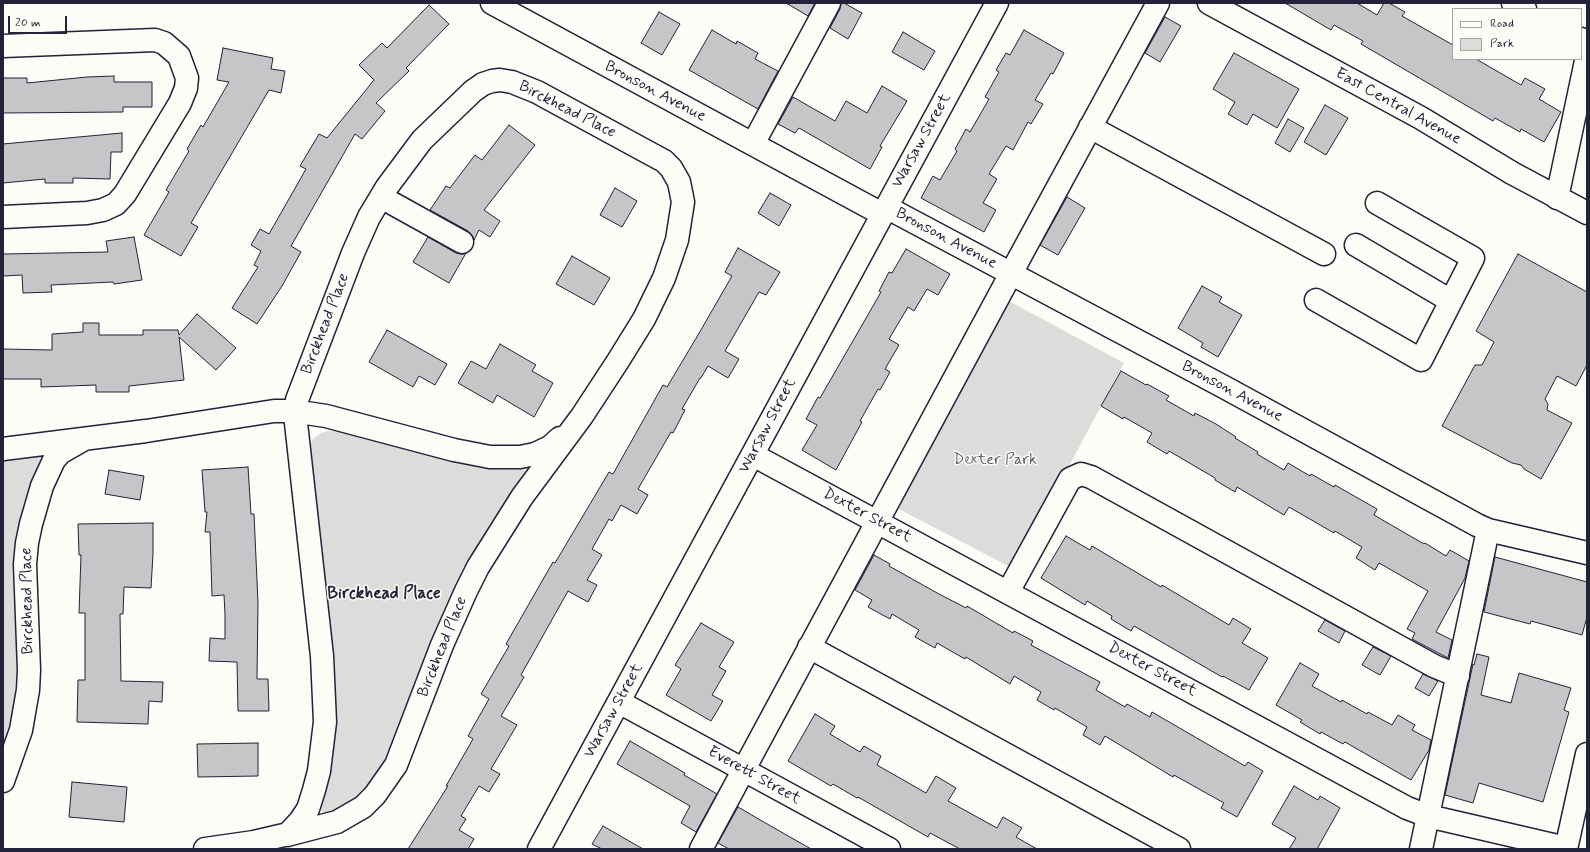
<!DOCTYPE html>
<style>
body{margin:0}
#map{position:relative;width:1590px;height:852px;overflow:hidden;background:#fdfcf7;font-family:Mynerve,sans-serif}
canvas{display:block}
.frame{position:absolute;inset:0;border:4px solid #22223b;pointer-events:none}
.legend{position:absolute;left:1452px;top:8px;width:130px;height:52px;box-sizing:border-box;background:#fdfcf7;border:1px solid #a5a5ac;margin:0;padding:5px 7px;list-style:none;font-size:12px;color:#22223b}
.legend li{display:flex;align-items:center;gap:8px;height:20px}
.legend b{width:20px;border:1px solid #a5a5ac}
.scale{position:absolute;left:8px;top:16px;width:59px;height:18px;box-sizing:border-box;border:2px solid #22223b;border-top:0;padding-left:5px;font-size:12px;line-height:14px;white-space:nowrap;color:#22223b;-webkit-text-stroke:3px #fdfcf7;paint-order:stroke}
</style>
<div id="map">
<canvas width="1590" height="852"></canvas>
<div class="frame"></div>
<ul class="legend">
<li><b style="height:5px;background:#fdfcf7"></b>Road</li>
<li><b style="height:11px;background:#dddcdb"></b>Park</li>
</ul>
<div class="scale">20 m</div>
</div>
<script>
const ctx = document.querySelector('canvas').getContext('2d');
ctx.lineJoin = 'round';
function paint(path, color) {
  ctx.fillStyle = color;
  ctx.fill(path, 'evenodd');
}
function poly(rows) {
  const path = new Path2D();
  for (const r of rows) {
    path.moveTo(r[0], r[1]);
    for (let i = 2; i < r.length; i += 2) path.lineTo(r[i], r[i + 1]);
  }
  return path;
}
function stroke(path, color, width, dash) {
  ctx.strokeStyle = color;
  ctx.lineWidth = width;
  ctx.lineCap = dash ? 'butt' : 'round';
  ctx.setLineDash(dash || []);
  ctx.stroke(path);
}
function drawText(font, color, halo, rows, align = 'center') {
  ctx.font = font + ' Mynerve,sans-serif';
  ctx.lineWidth = 3;
  ctx.setLineDash([]);
  ctx.textBaseline = 'middle';
  ctx.strokeStyle = halo;
  ctx.fillStyle = color;
  for (const [text, x, y, turn = 0] of rows) {
    ctx.save();
    ctx.translate(x, y);
    ctx.rotate((+turn || 0) * Math.PI / 180);
    ctx.textAlign = isNaN(turn) ? turn : align;
    if (halo) ctx.strokeText(text, 0, 0);
    ctx.fillText(text, 0, 0);
    ctx.restore();
  }
}
paint(poly([
 [1005,299,1124,363,1014,569,893,506],
 [328,431,352,432,523,469,528,474,388,761,369,789,344,809,325,814,322,811,321,808,328,772,308,450,313,439,321,433],
 [40,454,43,456,44,459,16,707,3,754,3,458]
]), '#dddcdb');
const building = poly([
 [786,3,815,3,808,16,786,3],
 [841,3,844,3,862,13,848,39,830,28,840,9,841,3],
 [1285,3,1357,3,1377,15,1384,3,1389,3,1405,12,1402,16,1453,45,1453,59,1476,59,1521,85,1525,78,1545,89,1539,99,1561,112,1544,142,1521,129,1520,132,1495,118,1493,121,1361,44,1363,41,1334,25,1331,30,1285,3],
 [429,5,449,24,406,68,409,71,376,103,385,111,362,139,355,134,291,246,301,252,282,286,257,324,232,308,258,267,254,265,261,251,251,245,260,229,269,234,306,169,300,166,319,134,327,138,374,80,359,65,382,43,387,48,429,5],
 [659,12,680,24,662,55,641,43,659,12],
 [1165,17,1181,26,1160,62,1145,53,1165,17],
 [712,30,736,44,737,41,758,53,755,59,778,71,758,109,689,70,712,30],
 [1024,30,1064,53,1053,74,1051,73,1035,100,1043,104,1031,124,1028,122,1013,150,1006,146,989,174,997,179,983,203,996,210,984,232,921,198,933,176,940,180,957,151,955,149,966,129,970,132,989,99,985,97,999,72,996,70,1006,53,1010,55,1024,30],
 [903,32,935,51,924,70,892,52,903,32],
 [223,48,273,58,271,69,285,71,281,93,269,90,191,223,198,227,181,256,144,235,169,192,166,190,189,151,187,149,201,125,203,127,229,82,217,80,223,48],
 [1234,53,1299,89,1277,128,1253,114,1247,125,1228,114,1235,102,1213,89,1234,53],
 [114,76,114,82,152,82,152,107,123,107,123,112,3,113,3,78,27,78,27,83,87,77,114,76],
 [882,86,907,101,880,146,882,147,870,169,799,128,795,133,778,124,793,97,835,121,846,101,867,113,882,86],
 [1325,105,1348,118,1326,155,1304,142,1325,105],
 [1288,119,1304,128,1290,152,1275,143,1288,119],
 [509,125,535,145,484,210,500,221,490,237,479,230,474,240,472,235,468,231,430,210,446,186,450,188,475,155,482,160,509,125],
 [122,133,122,152,111,152,110,179,73,178,73,183,45,183,45,179,3,183,3,144,122,133],
 [615,188,637,201,622,227,600,215,615,188],
 [770,193,791,205,779,226,758,213,770,193],
 [1067,197,1085,208,1058,255,1040,245,1067,197],
 [134,237,142,280,114,284,113,282,51,285,52,292,23,293,22,275,3,276,3,254,108,252,106,241,134,237],
 [428,237,456,253,462,254,466,253,449,283,413,262,428,237],
 [738,248,780,272,766,295,759,292,725,351,739,359,728,378,708,366,701,378,700,378,682,409,685,410,673,433,671,432,638,489,648,495,637,514,621,505,612,521,609,519,592,549,602,555,587,580,597,585,588,602,568,591,521,675,524,677,501,716,517,725,491,769,500,774,489,792,479,786,461,816,466,819,459,830,474,839,468,849,408,849,448,786,446,786,473,739,468,736,489,699,481,694,509,646,506,644,553,562,555,563,609,472,613,474,663,385,667,387,698,335,732,276,725,272,738,248],
 [906,249,950,274,938,295,927,289,914,311,908,307,889,339,899,345,885,369,890,372,880,390,878,389,860,421,862,422,836,470,802,450,817,425,806,419,818,397,820,398,865,320,881,292,879,291,889,272,892,273,906,249],
 [1518,254,1587,292,1587,365,1576,386,1557,376,1545,399,1548,404,1547,410,1572,423,1541,479,1524,469,1521,465,1512,463,1442,426,1475,365,1482,365,1494,342,1476,331,1518,254],
 [572,256,610,278,594,305,556,284,572,256],
 [1202,286,1222,297,1219,302,1242,315,1218,357,1201,347,1203,343,1178,328,1202,286],
 [197,314,236,348,216,370,179,337,184,380,129,386,129,392,96,392,96,385,41,387,41,379,3,379,3,349,52,350,52,334,83,332,83,323,99,323,99,335,143,335,143,330,178,330,179,335,197,314],
 [387,330,447,364,435,385,419,376,413,387,369,362,387,330],
 [500,344,536,365,532,371,553,383,534,417,497,395,493,403,458,383,471,361,486,369,500,344],
 [1121,371,1146,385,1147,384,1169,396,1166,400,1194,416,1195,413,1216,424,1236,437,1235,438,1258,452,1257,454,1284,470,1288,463,1310,476,1311,474,1334,487,1335,485,1377,509,1374,515,1424,544,1425,543,1446,556,1450,550,1469,561,1465,578,1436,632,1452,640,1448,658,1412,639,1415,633,1407,629,1428,591,1379,563,1375,570,1356,558,1362,547,1335,531,1334,533,1289,507,1284,515,1237,487,1235,492,1215,480,1215,478,1169,451,1167,454,1147,442,1152,433,1124,417,1123,419,1101,406,1121,371],
 [248,467,251,514,254,514,258,603,257,679,268,679,269,711,238,711,237,662,209,661,210,638,225,639,225,614,224,595,212,596,210,532,205,532,207,512,205,512,202,470,248,467],
 [109,470,144,476,140,500,105,494,109,470],
 [153,523,153,554,151,588,124,587,123,614,120,614,121,681,163,682,162,702,149,701,148,724,77,722,78,680,85,680,85,613,79,613,81,555,79,555,78,524,153,523],
 [1066,536,1090,550,1092,546,1161,587,1162,585,1229,625,1233,618,1251,629,1242,643,1268,658,1249,690,1223,676,1222,677,1203,666,1134,626,1131,631,1111,619,1112,616,1087,601,1085,605,1041,578,1066,536],
 [874,555,890,564,889,566,939,594,966,608,967,606,1013,633,1014,631,1033,641,1031,645,1100,682,1096,690,1125,707,1127,704,1150,717,1152,712,1245,766,1248,762,1263,771,1237,817,1221,808,1224,803,1174,775,1173,777,1105,736,1100,745,1083,735,1087,727,1055,708,1054,710,1037,700,1041,692,1014,676,1010,684,966,657,965,659,937,643,935,648,915,637,919,630,892,614,890,619,868,607,872,600,855,590,874,555],
 [1495,557,1587,582,1587,617,1582,635,1531,621,1530,624,1484,612,1495,557],
 [1325,620,1345,631,1339,643,1318,631,1325,620],
 [701,623,734,642,719,667,726,671,712,695,723,701,711,721,666,695,681,669,675,665,701,623],
 [1373,647,1391,656,1380,675,1362,665,1373,647],
 [1477,654,1489,657,1481,695,1511,703,1519,673,1571,688,1564,710,1569,712,1543,802,1479,783,1473,803,1445,795,1473,664,1474,665,1477,654],
 [1300,663,1319,674,1312,686,1341,702,1342,700,1367,714,1368,712,1392,725,1398,715,1415,725,1412,730,1431,740,1429,750,1411,780,1345,742,1343,744,1321,732,1320,734,1300,722,1302,720,1276,705,1300,663],
 [1423,674,1438,681,1429,696,1415,688,1423,674],
 [815,714,835,726,830,734,860,752,864,746,881,756,877,765,926,793,936,776,956,788,948,801,997,828,1003,817,1022,828,1016,837,1037,849,960,849,930,833,928,837,858,797,857,798,833,784,831,786,788,761,815,714],
 [630,741,685,773,684,775,717,794,696,832,681,823,690,806,617,764,630,741],
 [258,743,258,776,198,777,197,744,258,743],
 [72,782,127,787,124,822,69,817,72,782],
 [1294,786,1318,800,1320,796,1340,808,1317,849,1289,849,1296,838,1272,824,1294,786],
 [738,807,762,821,811,849,729,849,718,843,738,807],
 [603,826,643,849,602,849,592,844,603,826]
]);
paint(building, '#c6c6c8');
stroke(building, '#22223b', 1);
const minor = poly([
 [492,3,882,214],
 [1209,3,1421,118,1512,173,1587,213],
 [1513,3,1525,9],
 [1581,39,1587,42],
 [3,46,155,40,164,43,179,56,187,78,186,88,180,103,125,194,116,204,103,210,87,213,3,217],
 [1090,127,1324,254],
 [753,144,829,3],
 [381,197,462,242],
 [1557,198,1587,56],
 [1377,203,1473,258,1451,301],
 [886,207,1224,387,1477,525,1488,530,1587,553],
 [1316,300,1421,360,1451,301,1356,245],
 [3,449,146,431,274,411,293,411,326,416,454,450,490,457,520,457,535,454,550,447,560,438],
 [753,455,1407,808,1428,816,1566,848],
 [1008,592,1070,479,1081,474,1091,477,1434,666,1458,676],
 [809,647,1179,849],
 [619,702,889,849],
 [3,781,21,730,28,690,29,670,25,564,27,543,31,524,42,486,54,460,60,453,81,441],
 [205,849,254,842,284,835,287,835,310,829,337,822,363,807,375,795,396,765,442,645,466,591,478,567,522,497,582,416,618,361,644,319,664,278,677,240,683,202,679,182,671,168,664,161,651,154,537,92,512,82,500,80,492,81,483,84,473,91,422,140,387,187,369,217,353,253,297,400,295,411,296,423,322,656,325,722,319,771,314,790,308,809,300,821,287,835],
 [539,849,997,3],
 [701,849,1021,255,1158,3],
 [1421,849,1488,530]
]);
const major = poly([
 [1566,849,1587,754]
]);
stroke(minor, '#22223b', 25);
stroke(major, '#22223b', 25);
stroke(minor, '#fdfcf7', 22);
stroke(major, '#fdfcf7', 22);
drawText('16px', '#22223b', '#fdfcf7', [
 ["Bronson Avenue",655,92,28],
 ["East Central Avenue",1398,107,29],
 ["Birckhead Place",567,110,27],
 ["Warsaw Street",922,141,-61],
 ["Bronson Avenue",946,239,28],
 ["Birckhead Place",326,324,-69],
 ["Bronson Avenue",1232,392,28],
 ["Warsaw Street",768,426,-62],
 ["Dexter Street",867,516,28],
 ["Birckhead Place",28,601,-91],
 ["Birckhead Place",443,647,-68],
 ["Dexter Street",1152,670,28],
 ["Warsaw Street",614,711,-61],
 ["Everett Street",754,776,29]
]);
drawText('16px', '#5a5a6b', '#fdfcf7', [
 ["Dexter Park",995,461]
]);
drawText('bold 17px', '#22223b', '#fdfcf7', [
 ["Birckhead Place",384,594]
]);
</script>
